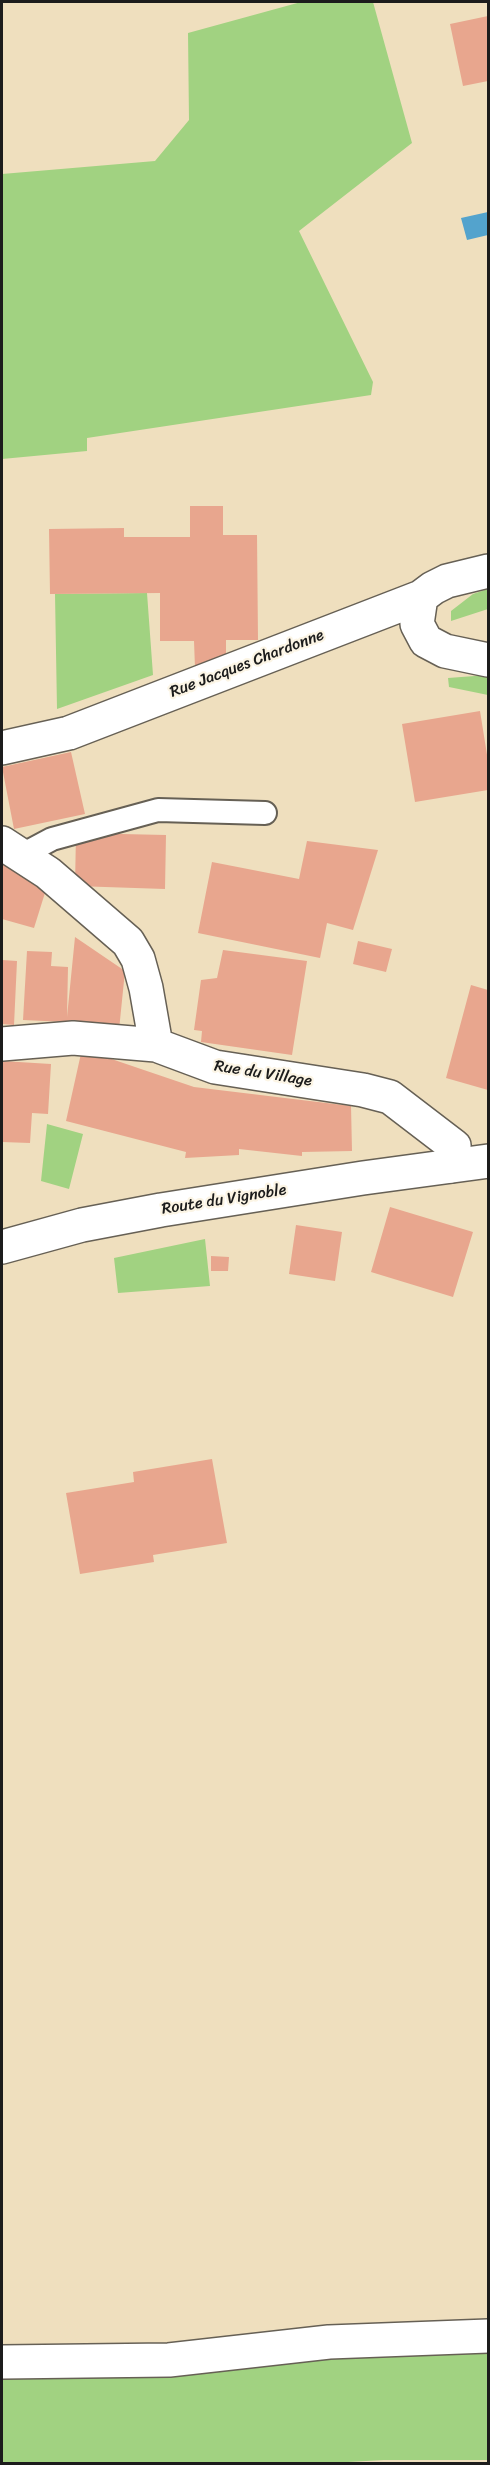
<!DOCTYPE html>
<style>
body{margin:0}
#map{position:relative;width:490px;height:2465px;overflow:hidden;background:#efdfbe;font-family:Sriracha,sans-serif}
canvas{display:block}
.frame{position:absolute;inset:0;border:3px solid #1c1c1c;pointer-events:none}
</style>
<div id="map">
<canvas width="490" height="2465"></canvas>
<div class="frame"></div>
</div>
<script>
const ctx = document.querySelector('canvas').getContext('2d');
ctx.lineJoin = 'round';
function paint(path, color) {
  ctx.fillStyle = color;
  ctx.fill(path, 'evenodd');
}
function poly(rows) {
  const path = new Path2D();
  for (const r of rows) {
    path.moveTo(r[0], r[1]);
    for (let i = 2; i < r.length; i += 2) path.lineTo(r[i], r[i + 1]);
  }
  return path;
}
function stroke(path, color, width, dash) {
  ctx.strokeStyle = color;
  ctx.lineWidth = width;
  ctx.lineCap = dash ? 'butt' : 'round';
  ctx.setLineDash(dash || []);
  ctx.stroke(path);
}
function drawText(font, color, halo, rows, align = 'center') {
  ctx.font = font + ' Sriracha,sans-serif';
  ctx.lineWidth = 4.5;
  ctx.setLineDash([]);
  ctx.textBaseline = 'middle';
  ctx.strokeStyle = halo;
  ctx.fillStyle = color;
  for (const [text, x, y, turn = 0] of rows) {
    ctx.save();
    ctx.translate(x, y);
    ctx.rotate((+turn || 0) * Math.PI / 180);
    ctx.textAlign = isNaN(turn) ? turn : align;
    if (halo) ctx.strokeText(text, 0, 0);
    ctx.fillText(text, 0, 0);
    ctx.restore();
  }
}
paint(poly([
 [301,2,373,2,412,143,299,231,373,382,371,395,87,438,87,451,2,459,2,174,155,161,189,120,188,33],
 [488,589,488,609,451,621,451,611,473,594],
 [147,593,153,675,57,709,55,594],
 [488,675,488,695,449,687,448,678],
 [47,1124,83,1134,69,1189,41,1181],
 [205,1239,210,1286,118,1293,114,1258],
 [488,2336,488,2460,384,2460,312,2464,2,2463,2,2362]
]), '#a1d281');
paint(poly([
 [488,212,488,235,467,240,461,218]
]), '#53a3cd');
paint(poly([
 [488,16,488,81,463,86,450,24],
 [190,506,223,506,223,535,257,535,258,640,226,640,226,667,195,668,194,641,160,641,160,593,50,594,49,529,124,528,124,537,190,537],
 [480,711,488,761,488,790,415,802,402,724],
 [71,752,85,814,14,829,2,767],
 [76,833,166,835,165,889,75,886],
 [307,841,378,850,353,930,327,923,320,958,198,933,212,862,299,879],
 [2,858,49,880,34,928,2,919],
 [75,937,125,971,119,1030,66,1026,66,1022,23,1020,27,951,52,952,51,966,68,967,67,1017],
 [358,941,392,949,386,972,353,964],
 [223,950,307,961,292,1055,201,1042,202,1031,194,1030,201,980,217,978],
 [2,960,17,961,14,1025,2,1024],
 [471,985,488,990,488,1090,446,1078],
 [82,1049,194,1087,351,1106,352,1151,302,1152,302,1156,239,1149,239,1155,185,1158,186,1152,66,1121],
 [2,1061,51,1064,48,1114,32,1113,30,1143,2,1142],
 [390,1207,473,1232,453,1297,371,1272],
 [296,1225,342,1232,335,1281,289,1274],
 [211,1256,229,1257,228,1271,211,1271],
 [212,1459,227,1543,153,1555,154,1562,80,1574,66,1493,134,1482,133,1472]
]), '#e8a68e');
const service = poly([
 [22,855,52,839,158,810,265,813]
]);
const minor = poly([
 [421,597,417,624,426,641,445,651,488,660],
 [2,748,69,733,421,597,433,588,447,581,488,571],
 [2,843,48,873,128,942,138,959,146,988,156,1045],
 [2,1044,73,1038,156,1045,215,1067,363,1090,390,1097,454,1146,450,1166],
 [2,2362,169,2360,329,2342,488,2336]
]);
const tertiary = poly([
 [2,1247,82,1225,161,1210,363,1178,488,1161]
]);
stroke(service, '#666055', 26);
stroke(minor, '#666055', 36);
stroke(tertiary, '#666055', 36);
stroke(service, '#fff', 22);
stroke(minor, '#fff', 33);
stroke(tertiary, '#fff', 33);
drawText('16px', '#1c1c1c', '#fcf5e5', [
 ["Rue Jacques Chardonne",247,664,-21],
 ["Rue du Village",263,1074,9],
 ["Route du Vignoble",224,1200,-9]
]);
</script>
